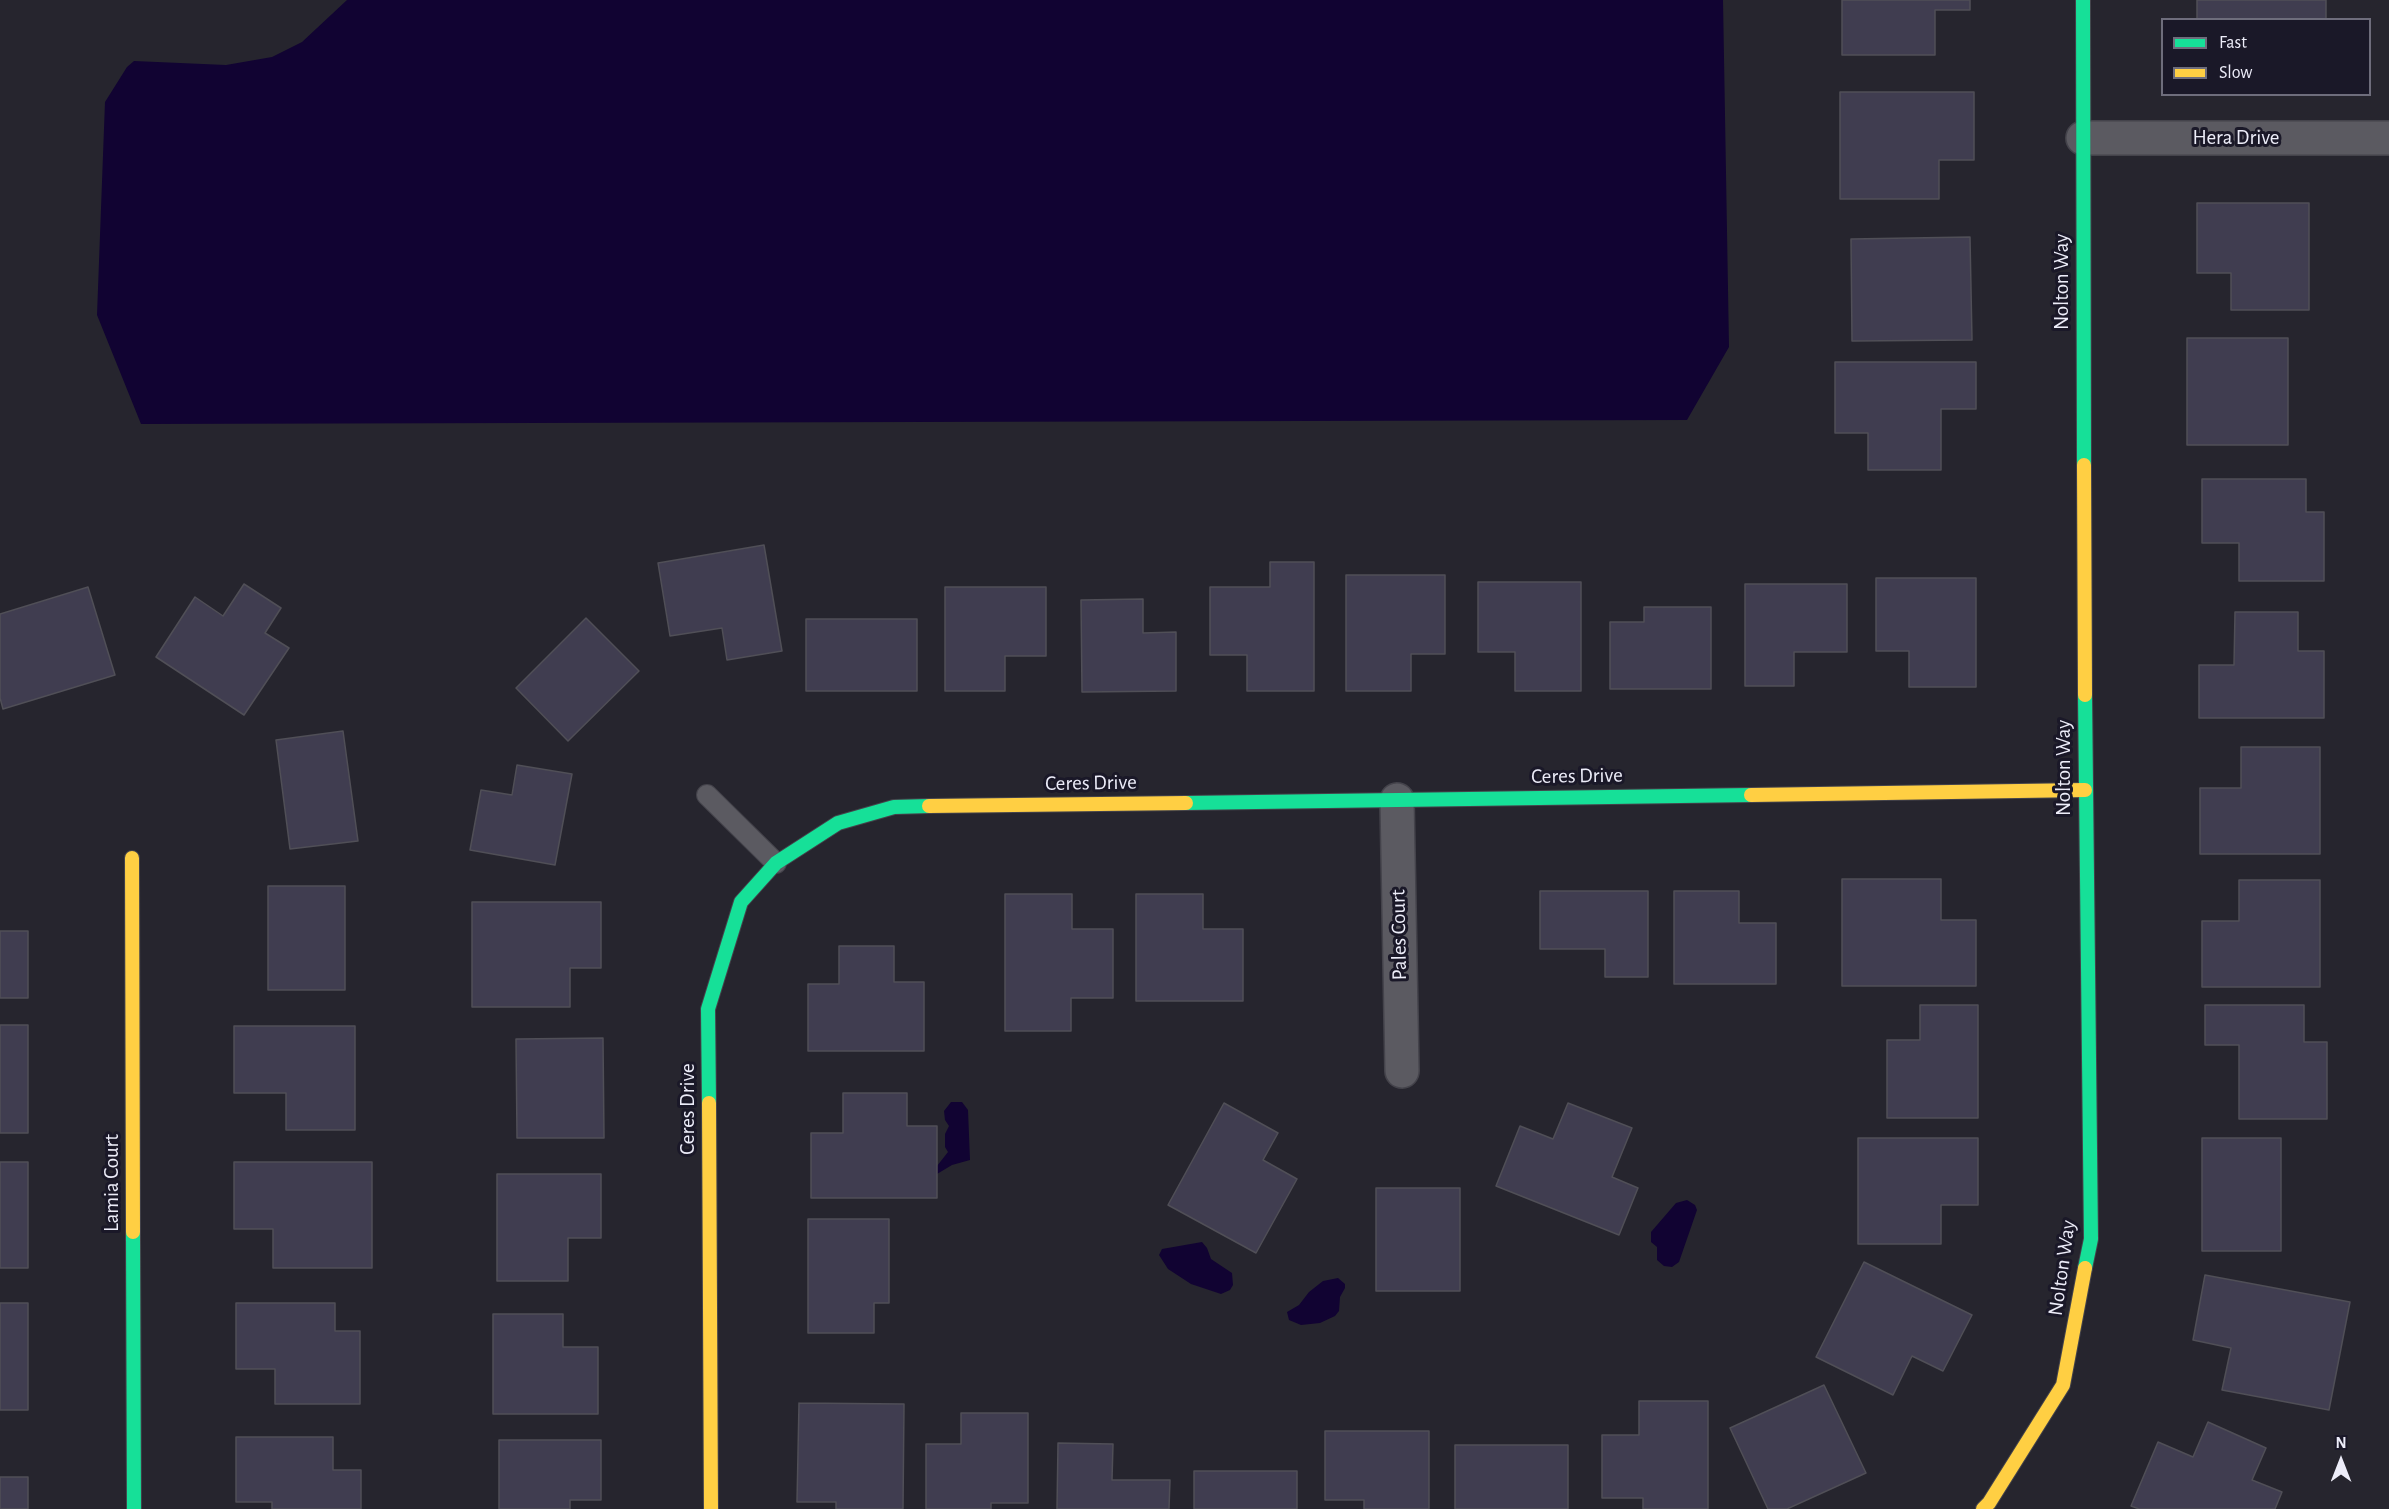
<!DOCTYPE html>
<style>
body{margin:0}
#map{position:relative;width:2389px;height:1509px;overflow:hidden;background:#26252e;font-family:"Alegreya Sans",sans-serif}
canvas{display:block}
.legend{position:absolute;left:2161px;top:18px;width:210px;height:78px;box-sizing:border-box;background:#1a1828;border:2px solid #6e6d7c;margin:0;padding:8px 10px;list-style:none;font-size:18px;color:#ededf9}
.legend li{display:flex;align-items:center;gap:12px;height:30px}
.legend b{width:30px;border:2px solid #6e6d7c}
.north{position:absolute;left:2311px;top:1431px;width:60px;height:60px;-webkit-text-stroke:4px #1a1828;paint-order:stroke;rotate:0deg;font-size:16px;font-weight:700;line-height:24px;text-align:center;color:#ededf9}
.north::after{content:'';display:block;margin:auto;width:21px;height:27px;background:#ededf9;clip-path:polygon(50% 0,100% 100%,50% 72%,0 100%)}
</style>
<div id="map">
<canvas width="2389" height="1509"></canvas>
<ul class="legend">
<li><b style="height:8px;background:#16e098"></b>Fast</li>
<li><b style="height:8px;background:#ffcf43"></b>Slow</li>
</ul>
<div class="north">N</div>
</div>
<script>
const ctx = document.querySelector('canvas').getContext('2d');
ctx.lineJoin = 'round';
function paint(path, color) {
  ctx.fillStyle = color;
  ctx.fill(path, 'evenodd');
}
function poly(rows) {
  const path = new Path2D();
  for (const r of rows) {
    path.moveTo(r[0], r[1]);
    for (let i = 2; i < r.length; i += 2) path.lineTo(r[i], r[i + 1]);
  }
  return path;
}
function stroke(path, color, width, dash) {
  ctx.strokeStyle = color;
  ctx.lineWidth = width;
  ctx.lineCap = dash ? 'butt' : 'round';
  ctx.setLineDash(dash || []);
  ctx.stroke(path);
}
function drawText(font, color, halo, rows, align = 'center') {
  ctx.font = font + ' "Alegreya Sans",sans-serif';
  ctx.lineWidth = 6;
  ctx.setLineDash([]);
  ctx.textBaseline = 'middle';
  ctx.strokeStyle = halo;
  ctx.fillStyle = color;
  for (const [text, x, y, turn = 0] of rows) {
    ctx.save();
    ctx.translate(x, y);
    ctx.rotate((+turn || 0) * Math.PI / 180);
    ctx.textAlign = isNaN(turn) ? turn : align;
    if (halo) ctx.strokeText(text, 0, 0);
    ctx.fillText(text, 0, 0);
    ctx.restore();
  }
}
paint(poly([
 [347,0,1723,0,1729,347,1687,420,141,424,97,315,105,102,127,67,134,61,226,65,272,57,302,42],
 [951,1102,962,1102,968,1110,970,1160,952,1165,937,1174,937,1166,948,1152,945,1147,945,1134,949,1126,945,1120,944,1111],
 [1687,1200,1695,1205,1697,1210,1679,1262,1672,1267,1664,1266,1657,1260,1657,1247,1651,1242,1651,1232,1676,1203],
 [1202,1242,1207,1248,1211,1259,1232,1273,1233,1285,1230,1290,1221,1294,1191,1284,1168,1269,1159,1255,1162,1249],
 [1338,1278,1345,1284,1345,1288,1340,1297,1339,1311,1335,1316,1320,1323,1301,1325,1289,1320,1287,1312,1299,1305,1309,1292,1323,1281]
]), '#110332');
const building = poly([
 [1842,0,1970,0,1970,10,1935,10,1935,55,1842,55,1842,0],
 [2197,0,2326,0,2326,20,2197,20,2197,0],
 [1840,92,1974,92,1974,160,1939,160,1939,199,1840,199,1840,92],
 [2197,203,2309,203,2309,310,2231,310,2231,273,2197,273,2197,203],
 [1970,237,1972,340,1852,341,1851,239,1970,237],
 [2187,338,2288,338,2288,445,2187,445,2187,338],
 [1835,362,1976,362,1976,409,1941,409,1941,470,1868,470,1868,433,1835,433,1835,362],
 [2202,479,2306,479,2306,512,2324,512,2324,581,2239,581,2239,543,2202,543,2202,479],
 [764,545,782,651,727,660,722,628,670,636,658,563,764,545],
 [1270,562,1314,562,1314,691,1247,691,1247,655,1210,655,1210,587,1270,587,1270,562],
 [1346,575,1445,575,1445,654,1411,654,1411,691,1346,691,1346,575],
 [1876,578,1976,578,1976,687,1909,687,1909,651,1876,651,1876,578],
 [1478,582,1581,582,1581,691,1515,691,1515,652,1478,652,1478,582],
 [244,584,281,608,265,633,289,648,244,715,156,657,195,597,223,616,244,584],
 [1745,584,1847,584,1847,652,1794,652,1794,686,1745,686,1745,584],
 [88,587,115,675,3,709,0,698,0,614,88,587],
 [945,587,1046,587,1046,656,1005,656,1005,691,945,691,945,587],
 [1143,599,1143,633,1176,632,1176,691,1082,692,1081,600,1143,599],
 [1644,607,1711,607,1711,689,1610,689,1610,622,1644,622,1644,607],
 [2235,612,2298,612,2298,651,2324,651,2324,718,2199,718,2199,665,2234,665,2235,612],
 [586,618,639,671,568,741,516,688,586,618],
 [806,619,917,619,917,691,806,691,806,619],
 [343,731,358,841,290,849,276,740,343,731],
 [2241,747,2320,747,2320,854,2200,854,2200,788,2241,788,2241,747],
 [517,765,572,774,555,865,470,850,481,790,512,795,517,765],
 [1842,879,1941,879,1941,920,1976,920,1976,986,1842,986,1842,879],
 [2239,880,2320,880,2320,987,2202,987,2202,921,2239,921,2239,880],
 [268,886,345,886,345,990,268,990,268,886],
 [1540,891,1648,891,1648,977,1605,977,1605,949,1540,949,1540,891],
 [1674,891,1739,891,1739,923,1776,923,1776,984,1674,984,1674,891],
 [1005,894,1072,894,1072,929,1113,929,1113,998,1071,998,1071,1031,1005,1031,1005,894],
 [1136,894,1203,894,1203,929,1243,929,1243,1001,1136,1001,1136,894],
 [472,902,601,902,601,968,570,968,570,1007,472,1007,472,902],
 [0,931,28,931,28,998,0,998,0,931],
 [839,946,894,946,894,982,924,982,924,1051,808,1051,808,984,839,984,839,946],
 [1920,1005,1978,1005,1978,1118,1887,1118,1887,1040,1920,1040,1920,1005],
 [2205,1005,2304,1005,2304,1042,2327,1042,2327,1119,2239,1119,2239,1045,2205,1045,2205,1005],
 [0,1025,28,1025,28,1133,0,1133,0,1025],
 [234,1026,355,1026,355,1130,286,1130,286,1093,234,1093,234,1026],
 [603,1038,604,1138,517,1138,516,1039,603,1038],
 [843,1093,907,1093,907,1126,937,1126,937,1198,811,1198,811,1133,843,1133,843,1093],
 [1224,1103,1278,1133,1263,1160,1297,1179,1256,1253,1168,1205,1224,1103],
 [1568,1103,1632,1128,1612,1177,1638,1188,1619,1235,1496,1186,1520,1126,1553,1139,1568,1103],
 [1858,1138,1978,1138,1978,1205,1941,1205,1941,1244,1858,1244,1858,1138],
 [2202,1138,2281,1138,2281,1251,2202,1251,2202,1138],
 [0,1162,28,1162,28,1268,0,1268,0,1162],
 [234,1162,372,1162,372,1268,273,1268,273,1229,234,1229,234,1162],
 [497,1174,601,1174,601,1238,568,1238,568,1281,497,1281,497,1174],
 [1376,1188,1460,1188,1460,1291,1376,1291,1376,1188],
 [808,1219,889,1219,889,1303,874,1303,874,1333,808,1333,808,1219],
 [1864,1262,1972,1315,1943,1371,1912,1356,1893,1395,1816,1357,1864,1262],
 [2205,1275,2350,1302,2329,1410,2222,1390,2231,1348,2193,1340,2205,1275],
 [0,1303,28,1303,28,1410,0,1410,0,1303],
 [236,1303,335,1303,335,1331,360,1331,360,1404,275,1404,275,1369,236,1369,236,1303],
 [493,1314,563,1314,563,1347,598,1347,598,1414,493,1414,493,1314],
 [1824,1385,1866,1473,1787,1509,1768,1509,1730,1428,1824,1385],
 [1639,1401,1708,1401,1708,1509,1643,1509,1643,1498,1602,1498,1602,1435,1639,1435,1639,1401],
 [799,1403,904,1404,903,1509,836,1509,836,1502,797,1502,799,1403],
 [961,1413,1028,1413,1028,1503,991,1503,991,1509,926,1509,926,1444,961,1444,961,1413],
 [2208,1422,2266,1448,2252,1480,2282,1492,2275,1509,2139,1509,2131,1506,2158,1442,2193,1457,2208,1422],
 [1325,1431,1429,1431,1429,1509,1364,1509,1364,1500,1325,1500,1325,1431],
 [236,1437,333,1437,333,1470,361,1470,361,1509,272,1509,272,1502,236,1502,236,1437],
 [499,1440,601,1440,601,1500,570,1500,570,1509,499,1509,499,1440],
 [1058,1443,1113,1444,1112,1480,1170,1480,1169,1509,1057,1509,1058,1443],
 [1455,1445,1568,1445,1568,1509,1455,1509,1455,1445],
 [1194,1471,1297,1471,1297,1509,1194,1509,1194,1471],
 [0,1477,28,1477,28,1509,0,1509,0,1477]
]);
paint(building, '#403d50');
stroke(building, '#504f57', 1.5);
const lane = poly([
 [707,795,776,863]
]);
const street = poly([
 [2083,138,2389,138],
 [1397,800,1402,1071]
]);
const fast = poly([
 [2083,0,2084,465],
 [2085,695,2091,1239,2085,1268],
 [1186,803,1751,795],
 [709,1103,708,1009,741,902,776,863,838,823,894,807,929,806],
 [133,1232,134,1509]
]);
const slow = poly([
 [2084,465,2085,695],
 [1751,795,2085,790],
 [929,806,1186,803],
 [132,858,133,1232],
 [709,1103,711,1509],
 [1983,1509,1989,1503,2063,1385,2085,1268]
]);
stroke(lane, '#44434b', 22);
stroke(street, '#44434b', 36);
stroke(fast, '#44434b', 16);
stroke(slow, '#44434b', 16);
stroke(lane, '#5b5a61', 20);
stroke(street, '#5b5a61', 33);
stroke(fast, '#16e098', 14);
stroke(slow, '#ffcf43', 14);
drawText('21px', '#ededf9', '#1a1828', [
 ["Hera Drive",2236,138],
 ["Nolton Way",2062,282,-90],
 ["Nolton Way",2064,768,-90],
 ["Ceres Drive",1577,776,-1],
 ["Ceres Drive",1091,783,-1],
 ["Pales Court",1399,935,-91],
 ["Ceres Drive",688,1109,-90],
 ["Lamia Court",112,1183,-90],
 ["Nolton Way",2062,1268,-82]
]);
</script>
